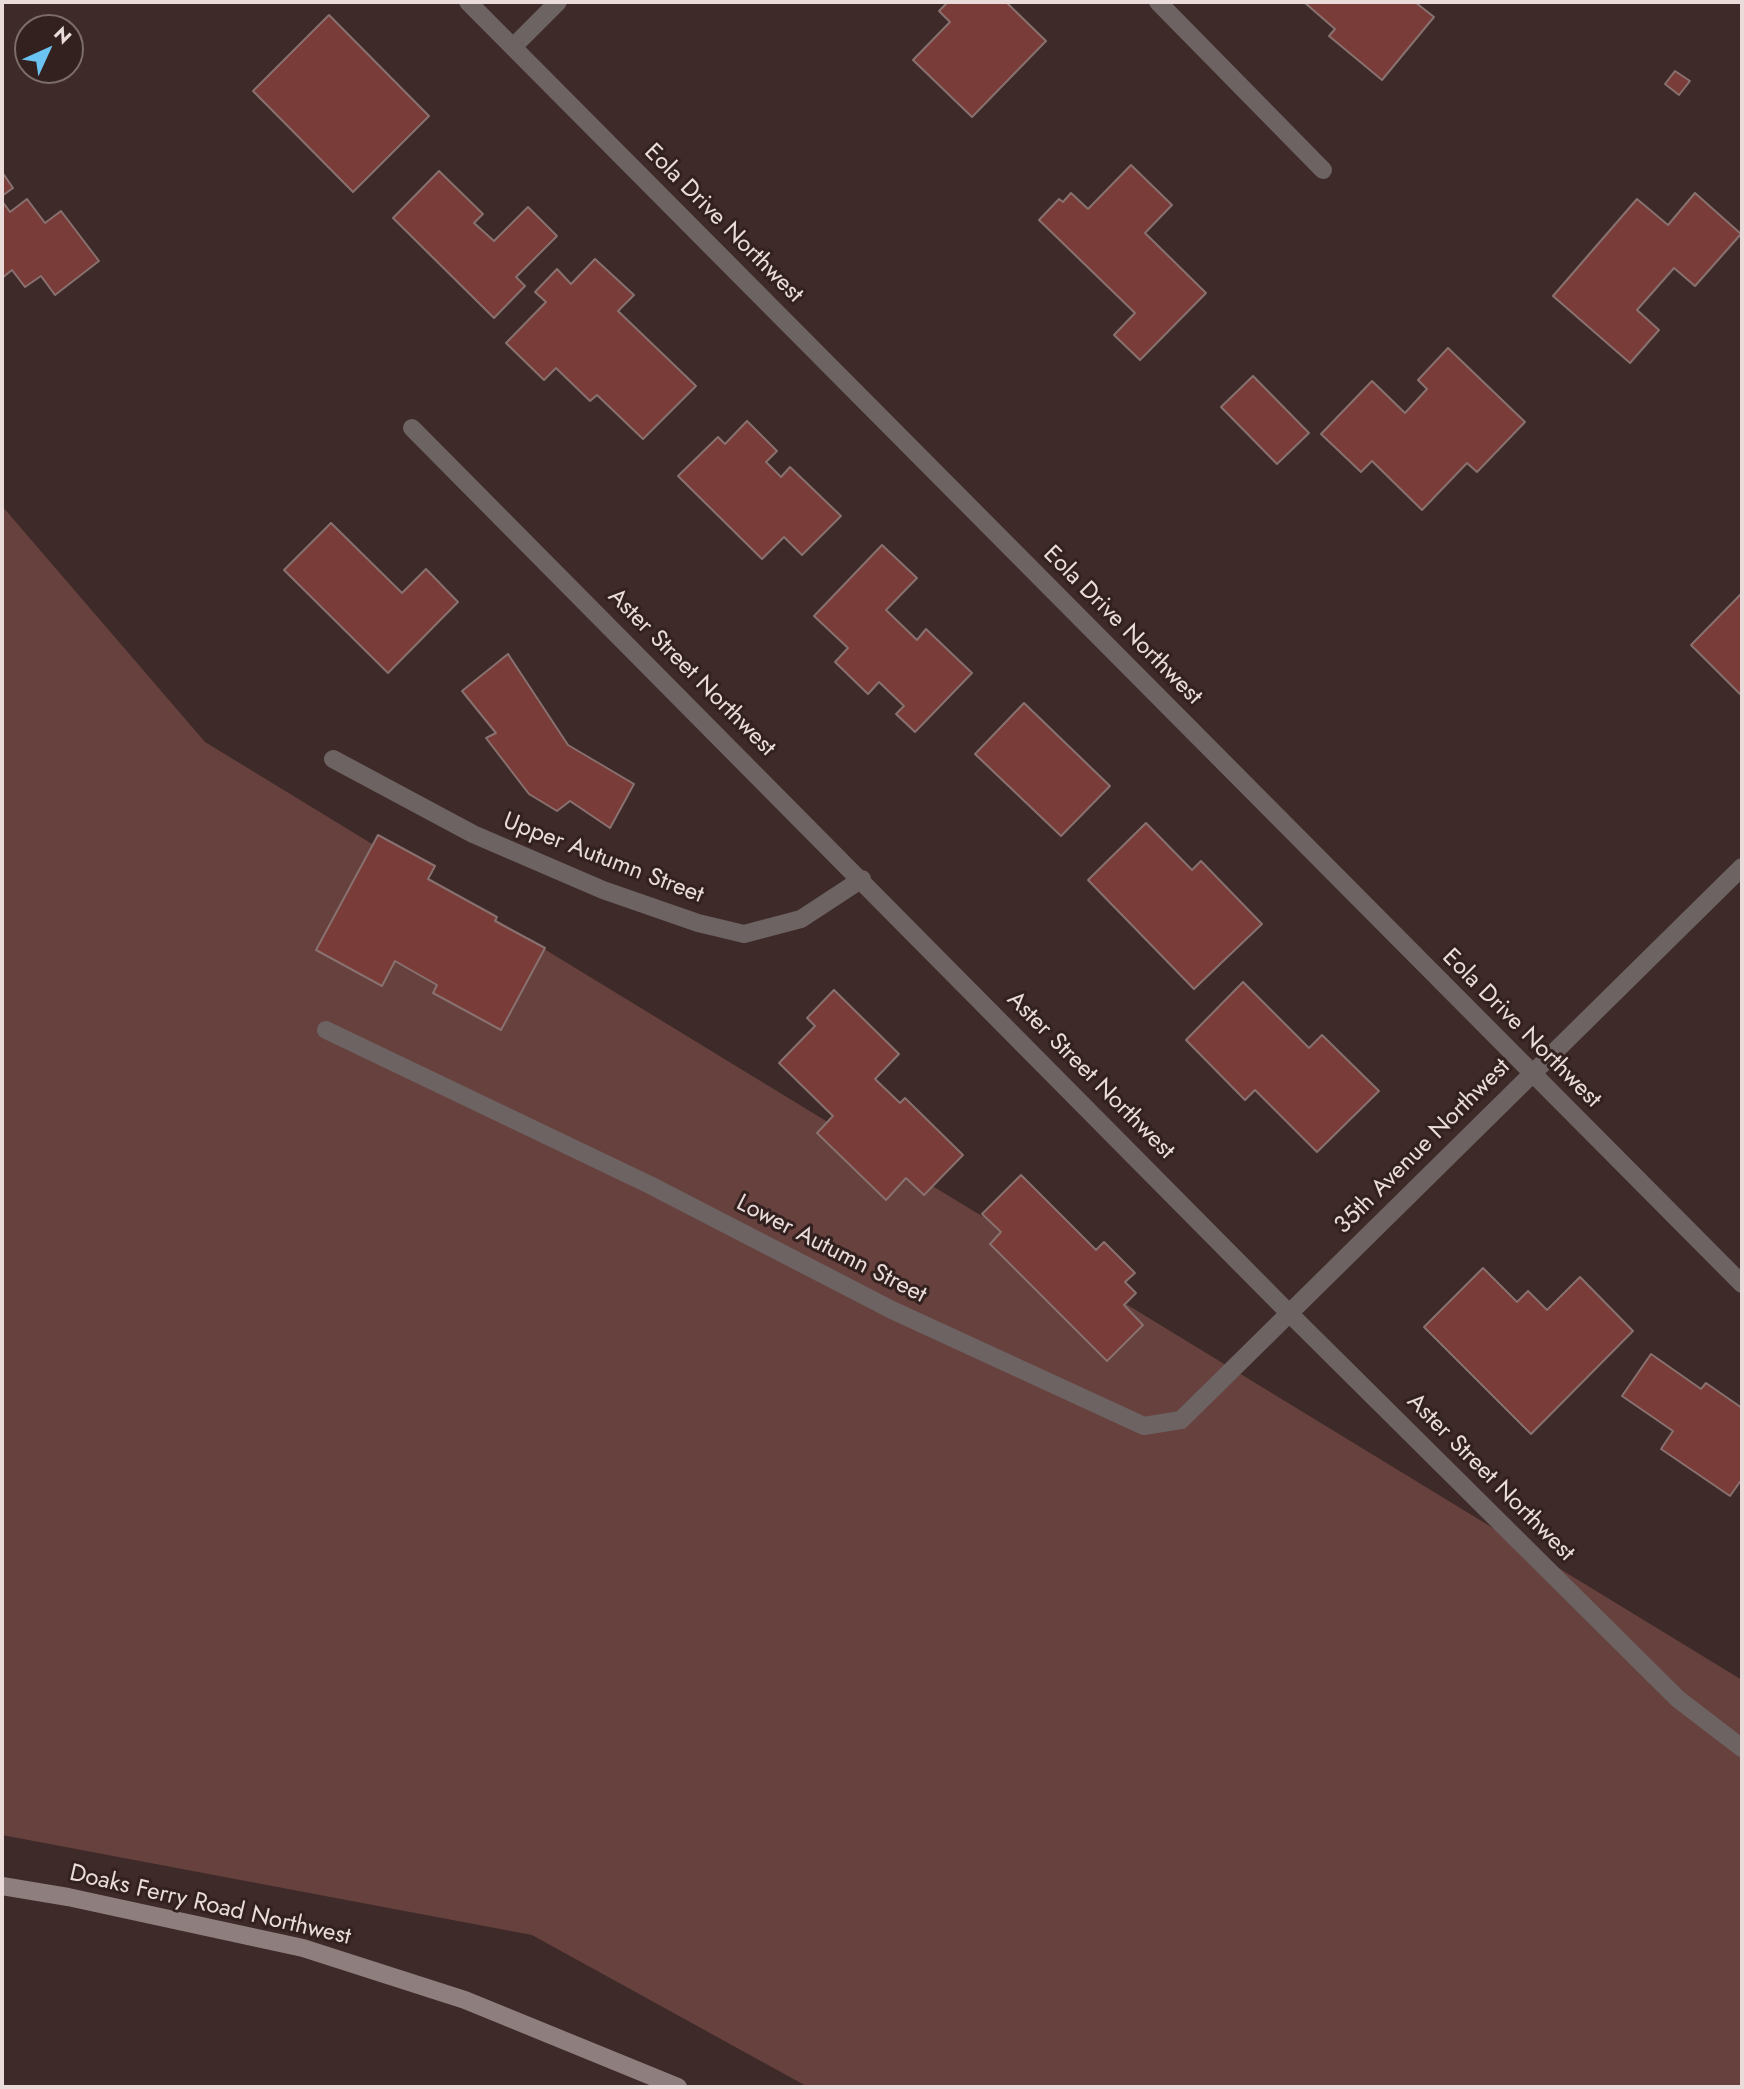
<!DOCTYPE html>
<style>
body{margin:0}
#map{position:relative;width:1744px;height:2089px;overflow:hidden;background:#3e2b29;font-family:Jost,sans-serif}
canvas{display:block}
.frame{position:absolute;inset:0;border:4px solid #e9dcda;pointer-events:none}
.north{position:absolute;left:14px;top:14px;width:70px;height:70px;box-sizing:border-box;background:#33211f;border:2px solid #7c6c6a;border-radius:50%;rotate:45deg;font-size:19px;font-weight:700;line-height:28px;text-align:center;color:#e9dcda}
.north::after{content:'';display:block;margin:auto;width:24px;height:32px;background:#6bc3f2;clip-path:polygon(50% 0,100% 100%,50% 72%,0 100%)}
</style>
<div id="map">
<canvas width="1744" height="2089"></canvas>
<div class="frame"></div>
<div class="north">N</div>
</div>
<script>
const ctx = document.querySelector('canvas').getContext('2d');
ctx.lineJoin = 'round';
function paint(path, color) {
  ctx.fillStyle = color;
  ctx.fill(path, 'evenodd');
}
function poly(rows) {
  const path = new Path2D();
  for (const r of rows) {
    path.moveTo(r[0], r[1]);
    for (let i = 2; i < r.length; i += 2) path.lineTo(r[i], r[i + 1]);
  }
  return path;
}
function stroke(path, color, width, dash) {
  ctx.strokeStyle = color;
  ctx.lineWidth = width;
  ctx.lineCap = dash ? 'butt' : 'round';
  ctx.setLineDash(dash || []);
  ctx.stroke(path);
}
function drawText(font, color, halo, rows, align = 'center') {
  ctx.font = font + ' Jost,sans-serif';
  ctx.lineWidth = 6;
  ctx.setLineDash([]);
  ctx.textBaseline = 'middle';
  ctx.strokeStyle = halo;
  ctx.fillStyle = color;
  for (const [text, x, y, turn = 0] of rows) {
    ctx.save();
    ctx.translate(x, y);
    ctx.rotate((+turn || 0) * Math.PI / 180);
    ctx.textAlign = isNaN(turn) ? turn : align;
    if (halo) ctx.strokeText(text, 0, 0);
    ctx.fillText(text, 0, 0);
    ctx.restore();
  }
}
paint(poly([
 [2,506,205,742,1742,1680,1742,2087,808,2087,532,1935,2,1835]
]), '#67413e');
const building = poly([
 [948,2,1006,2,1046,41,972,117,913,60,950,22,939,11,948,2],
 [1304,2,1415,2,1434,17,1382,80,1329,36,1335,29,1304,2],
 [329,15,429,116,353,192,253,91,329,15],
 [1675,71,1690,81,1679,95,1665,84,1675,71],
 [1131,165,1172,205,1145,233,1206,293,1140,360,1114,335,1135,313,1039,220,1059,199,1063,202,1071,193,1088,209,1131,165],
 [439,171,483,214,474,223,494,241,528,207,557,236,516,277,525,286,494,318,393,218,439,171],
 [2,172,13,188,2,196,2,172],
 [1695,193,1741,234,1695,286,1674,268,1637,310,1659,330,1630,363,1553,296,1637,199,1668,225,1695,193],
 [27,199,45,223,61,211,99,261,55,295,41,276,25,287,12,270,2,278,2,201,10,212,27,199],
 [595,259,634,295,618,311,696,386,643,439,597,395,590,401,556,368,544,380,506,343,546,302,535,292,557,269,571,284,595,259],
 [1448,348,1525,422,1477,472,1467,463,1422,510,1372,461,1361,472,1321,434,1372,381,1405,413,1427,389,1418,380,1448,348],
 [1253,376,1309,433,1277,464,1221,407,1253,376],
 [747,421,777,451,766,462,781,477,790,467,841,516,802,555,784,537,762,559,678,476,718,437,725,444,747,421],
 [331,523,402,593,426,569,458,602,388,673,284,570,331,523],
 [882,545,917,578,886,610,917,640,926,629,972,673,915,732,896,714,904,706,879,682,868,694,835,662,848,648,814,616,882,545],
 [1742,593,1742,696,1691,645,1742,593],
 [508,654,568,745,634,784,610,828,570,801,557,811,529,794,486,738,496,733,462,691,508,654],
 [1024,703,1110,786,1061,836,975,754,1024,703],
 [1146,823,1192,870,1201,861,1262,924,1194,989,1088,880,1146,823],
 [378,835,435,866,428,879,497,917,495,921,545,948,501,1030,433,993,437,985,395,961,382,986,316,950,378,835],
 [1243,982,1309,1048,1322,1035,1379,1091,1317,1152,1255,1090,1245,1100,1186,1040,1243,982],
 [834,990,899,1054,875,1079,900,1103,905,1098,963,1155,924,1195,906,1178,886,1200,817,1133,833,1116,779,1063,815,1026,807,1018,834,990],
 [1021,1175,1096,1250,1104,1242,1135,1273,1125,1282,1136,1293,1124,1305,1143,1325,1107,1361,990,1244,1001,1232,982,1214,1021,1175],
 [1483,1268,1517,1302,1528,1291,1547,1310,1580,1277,1633,1331,1531,1434,1424,1327,1483,1268],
 [1651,1354,1701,1389,1706,1383,1742,1408,1742,1479,1730,1496,1661,1449,1673,1431,1622,1396,1651,1354]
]);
paint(building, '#793c39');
stroke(building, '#88716f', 2);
stroke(poly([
 [1158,2,1323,170],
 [513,47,558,2],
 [412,428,1290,1314,1678,1699,1742,1748],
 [333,759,473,834,603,890,698,923,744,934,801,919,862,879],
 [326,1030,650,1185,892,1310,1144,1426,1181,1420,1742,867]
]), '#6d6362', 18);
stroke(poly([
 [468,2,1742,1284]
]), '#6d6362', 18);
stroke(poly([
 [2,1886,68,1897,303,1948,465,2000,678,2087]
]), '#8e7e7d', 18);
drawText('24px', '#e9dcda', '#33211f', [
 ["Eola Drive Northwest",723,224,45],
 ["Eola Drive Northwest",1122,626,45],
 ["Aster Street Northwest",691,673,45],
 ["Upper Autumn Street",603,859,21],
 ["Eola Drive Northwest",1521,1029,45],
 ["Aster Street Northwest",1090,1076,45],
 ["35th Avenue Northwest",1423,1147,-45],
 ["Lower Autumn Street",831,1250,27],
 ["Aster Street Northwest",1490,1478,45],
 ["Doaks Ferry Road Northwest",210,1906,13]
]);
</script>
